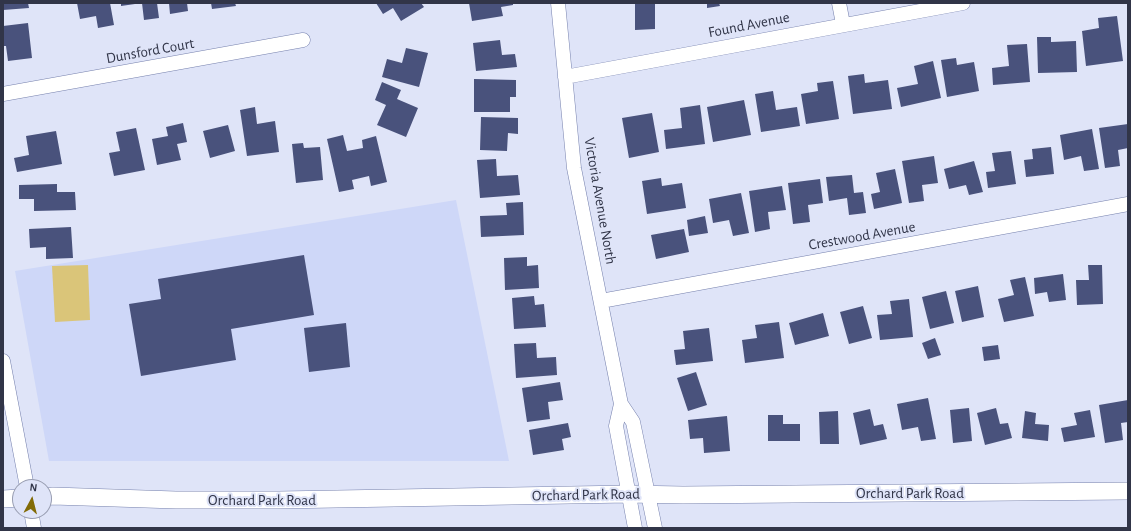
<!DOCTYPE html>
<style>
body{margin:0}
#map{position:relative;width:1131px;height:531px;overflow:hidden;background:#dfe4f8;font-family:"Alegreya Sans",sans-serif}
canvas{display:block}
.frame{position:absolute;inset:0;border:4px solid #313548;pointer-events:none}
.north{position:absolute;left:12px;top:479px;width:40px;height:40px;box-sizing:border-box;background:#dfe4f8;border:1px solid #999eb2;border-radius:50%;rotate:7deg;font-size:11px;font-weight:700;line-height:16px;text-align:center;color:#313548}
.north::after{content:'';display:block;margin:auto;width:14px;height:18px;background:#826b06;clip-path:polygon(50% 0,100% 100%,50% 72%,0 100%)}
</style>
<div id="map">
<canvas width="1131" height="531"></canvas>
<div class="frame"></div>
<div class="north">N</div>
</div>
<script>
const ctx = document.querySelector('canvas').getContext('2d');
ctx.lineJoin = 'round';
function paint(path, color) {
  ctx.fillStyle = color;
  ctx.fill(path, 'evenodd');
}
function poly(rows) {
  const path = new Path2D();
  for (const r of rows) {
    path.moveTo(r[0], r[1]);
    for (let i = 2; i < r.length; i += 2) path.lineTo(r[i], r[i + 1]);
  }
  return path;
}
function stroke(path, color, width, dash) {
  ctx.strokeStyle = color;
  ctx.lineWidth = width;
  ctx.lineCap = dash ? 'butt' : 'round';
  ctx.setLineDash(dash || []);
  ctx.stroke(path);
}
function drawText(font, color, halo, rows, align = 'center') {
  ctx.font = font + ' "Alegreya Sans",sans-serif';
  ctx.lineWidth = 4;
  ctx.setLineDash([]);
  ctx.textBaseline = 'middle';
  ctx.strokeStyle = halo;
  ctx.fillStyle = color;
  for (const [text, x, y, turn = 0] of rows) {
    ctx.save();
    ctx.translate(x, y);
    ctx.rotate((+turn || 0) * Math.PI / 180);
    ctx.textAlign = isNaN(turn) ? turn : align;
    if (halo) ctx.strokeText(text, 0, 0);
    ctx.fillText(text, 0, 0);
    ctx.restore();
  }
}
paint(poly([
 [456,200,509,461,49,461,15,271]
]), '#ced7f8');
paint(poly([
 [88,265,90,320,55,322,52,266]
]), '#dac579');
paint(poly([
 [3,3,28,3,29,8,3,10],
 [77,3,110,3,114,25,98,28,96,16,80,19],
 [121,3,135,3,135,4,121,6],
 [142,3,157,3,159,18,144,20],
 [169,3,187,3,188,11,170,14],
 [211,3,235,3,236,6,212,9],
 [376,3,421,3,424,7,401,21,393,8,383,14],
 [469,3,513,3,513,5,501,7,503,16,472,21],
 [635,3,655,3,655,29,635,30],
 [707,3,719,3,720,6,707,8],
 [1117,16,1123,61,1086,66,1082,31,1099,28,1098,18],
 [28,23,32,58,8,61,6,46,3,46,3,26],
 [1037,37,1051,37,1051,42,1076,41,1077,72,1038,73],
 [500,40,502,55,515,54,517,67,476,71,473,43],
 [1027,44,1030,82,993,85,992,68,1009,66,1007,45],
 [406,48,428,53,419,87,382,77,387,59,402,63],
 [956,58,957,65,974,62,979,91,947,97,941,60],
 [933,61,941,98,901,107,897,88,918,84,914,66],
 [864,74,865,83,888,80,892,109,853,114,848,76],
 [474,79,516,80,516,97,510,97,510,112,474,112],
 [833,81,839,119,806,124,801,94,818,91,817,83],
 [382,82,401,90,397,99,418,108,406,137,377,125,386,105,375,100],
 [773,91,776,110,797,107,800,126,761,132,755,94],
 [744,100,751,135,713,142,707,107],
 [700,105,705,144,666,149,664,130,682,128,680,108],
 [255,107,257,124,275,121,279,152,247,156,240,110],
 [652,113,659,152,629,158,622,118],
 [481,117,518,118,518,134,508,133,507,151,480,150],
 [183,123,187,142,177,144,181,160,157,165,152,139,168,136,166,127],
 [1128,124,1128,148,1118,150,1120,166,1105,168,1099,128],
 [228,125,235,151,210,158,203,131],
 [136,128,145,170,114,176,109,153,120,151,116,132],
 [1092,129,1099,169,1084,171,1081,156,1064,160,1060,135],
 [56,131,62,164,17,172,14,158,29,155,26,136],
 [343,135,347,151,363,148,362,140,376,136,387,182,371,186,369,176,352,180,354,189,339,192,327,139],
 [303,143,304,148,320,147,323,180,296,183,292,144],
 [1051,147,1054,174,1026,177,1024,160,1033,159,1032,149],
 [1011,151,1016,184,988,188,986,172,995,171,992,153],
 [934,156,938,183,922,185,924,201,909,203,902,161],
 [496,159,497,176,518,175,520,195,480,198,477,160],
 [974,161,983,192,969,195,966,185,949,189,944,169],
 [895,169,902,203,874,209,871,194,880,192,876,173],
 [852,175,854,193,863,192,866,213,849,215,847,198,829,201,826,177],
 [661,178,662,186,682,183,686,208,647,214,642,181],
 [820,179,823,203,808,205,810,222,793,224,788,183],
 [57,184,57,192,75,192,76,210,34,211,34,199,19,199,19,185],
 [782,186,786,210,768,212,770,229,755,232,749,191],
 [741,193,749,233,733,236,729,220,713,223,709,199],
 [523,202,524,235,481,237,480,216,507,215,506,203],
 [705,216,708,233,689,236,687,220],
 [71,227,73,258,46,259,46,247,30,248,29,229],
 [684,229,689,252,656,259,651,235],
 [304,255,314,315,231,329,236,360,141,376,129,304,161,299,158,279],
 [527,257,527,266,538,265,539,288,505,290,504,258],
 [1088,265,1102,265,1103,304,1077,305,1076,280,1089,280],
 [1063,274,1066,300,1049,302,1047,292,1035,294,1034,278],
 [1025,277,1034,316,1004,322,998,299,1014,295,1010,280],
 [978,286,984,317,962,322,955,291],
 [946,291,954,323,930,329,922,297],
 [534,296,535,305,544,304,546,327,514,329,512,298],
 [909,299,913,337,880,340,877,315,892,314,890,301],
 [863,306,872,338,849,344,840,312],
 [823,313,829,336,795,345,789,323],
 [779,322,784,358,745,363,742,340,757,338,755,325],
 [346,323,350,367,309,372,304,328],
 [709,328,713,361,676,365,674,350,685,349,683,331],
 [935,338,941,355,928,359,922,343],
 [536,343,537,358,556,357,557,375,516,378,514,344],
 [998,345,1000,359,984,361,982,347],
 [696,372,707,405,688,411,677,378],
 [560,382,563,400,548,402,550,419,527,422,522,388],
 [928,398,936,439,921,441,918,427,902,430,897,404],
 [1128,400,1128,422,1121,423,1123,440,1105,443,1099,405],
 [969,408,972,441,953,443,950,410],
 [996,408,1000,424,1008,423,1012,438,985,445,977,413],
 [870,409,874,426,883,424,887,439,860,445,853,413],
 [1090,410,1095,437,1064,442,1061,428,1077,425,1074,413],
 [838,411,839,444,820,444,819,412],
 [1025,411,1036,413,1035,424,1049,425,1048,441,1022,438],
 [768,415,783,415,783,424,800,424,800,441,768,441],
 [727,416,730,451,704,453,703,438,690,439,688,420],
 [568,423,571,437,562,439,564,450,533,455,529,430]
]), '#49527c');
const minor = poly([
 [558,3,574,168,621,404,616,426,635,528],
 [839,3,843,24],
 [565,77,963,3],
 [3,94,303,40],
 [601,301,1128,204],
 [3,361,27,487],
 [621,404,633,422,655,528],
 [31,511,34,528]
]);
const tertiary = poly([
 [44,497,53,496,176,500,278,500,629,494,683,495,1128,491],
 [3,499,20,498]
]);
stroke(minor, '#7681ad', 15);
stroke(tertiary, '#7681ad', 18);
stroke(minor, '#fff', 14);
stroke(tertiary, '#fff', 17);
drawText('15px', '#313548', '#dfe4f8', [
 ["Found Avenue",749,25,-11],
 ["Dunsford Court",150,51,-10],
 ["Victoria Avenue North",600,201,80],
 ["Crestwood Avenue",862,236,-10],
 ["Orchard Park Road",910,493],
 ["Orchard Park Road",586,495,-1],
 ["Orchard Park Road",262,500]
]);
</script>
